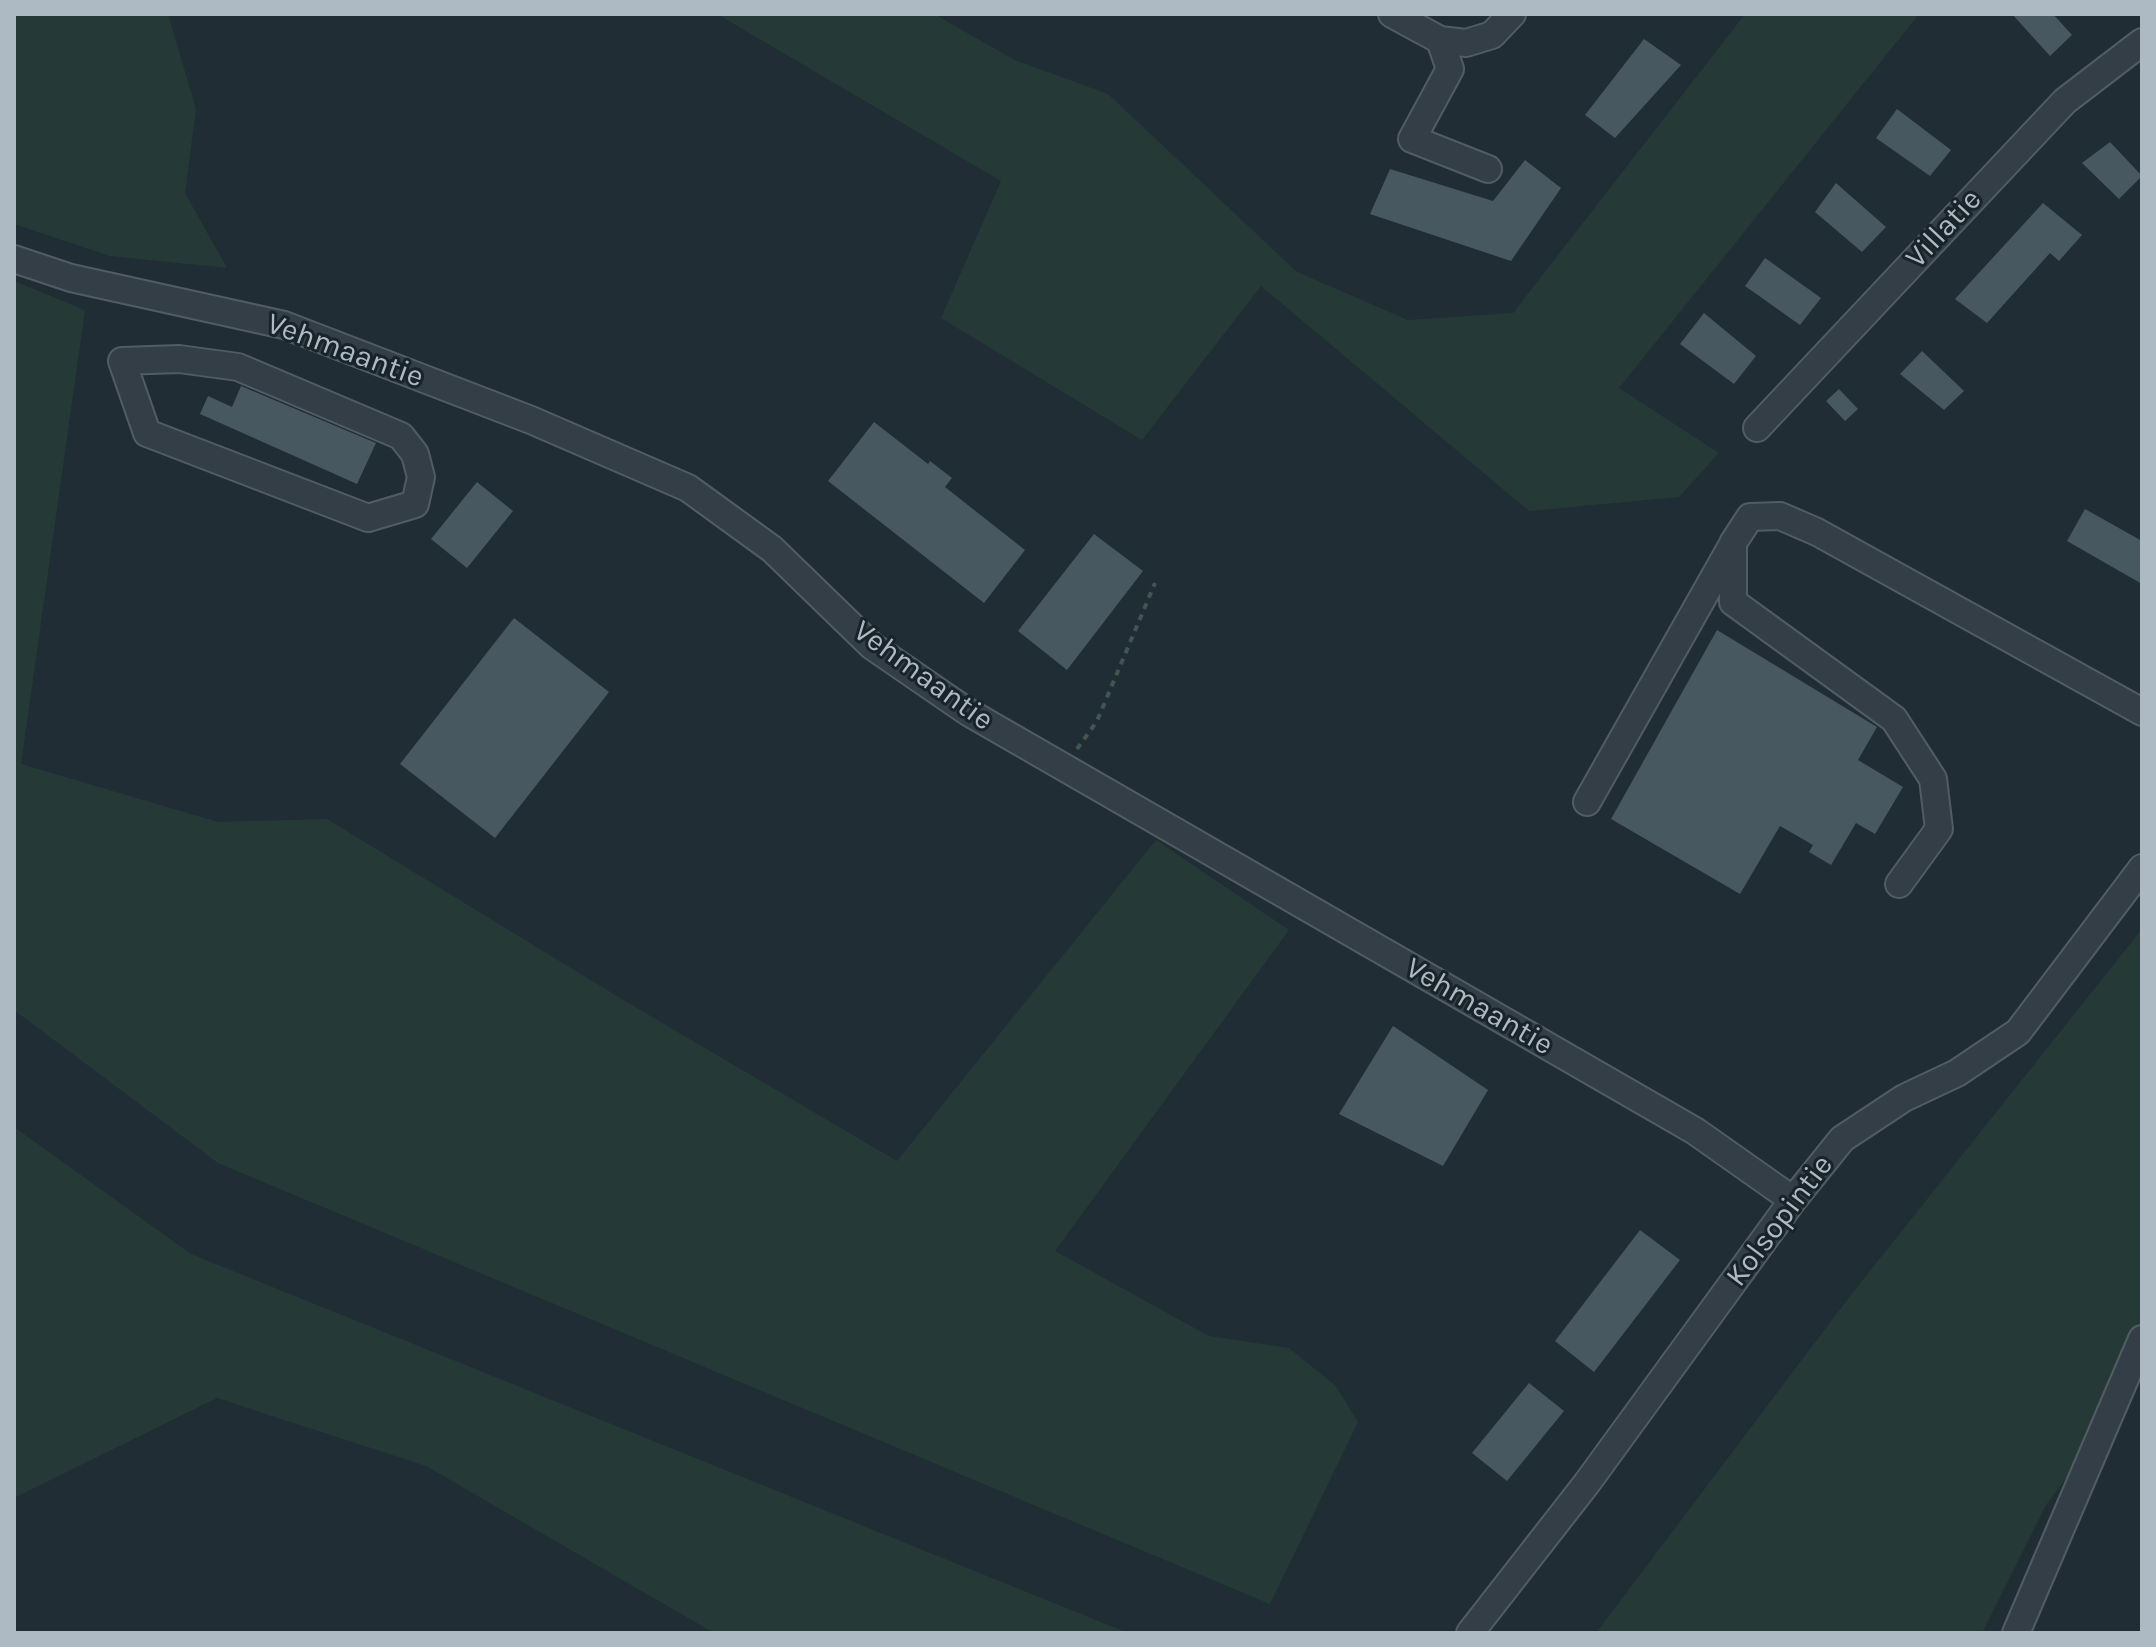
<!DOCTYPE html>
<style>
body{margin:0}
#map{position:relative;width:2156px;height:1647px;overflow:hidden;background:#202d35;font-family:Karla,sans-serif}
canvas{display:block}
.frame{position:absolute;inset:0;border:16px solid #adbac3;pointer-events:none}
</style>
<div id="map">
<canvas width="2156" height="1647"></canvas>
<div class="frame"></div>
</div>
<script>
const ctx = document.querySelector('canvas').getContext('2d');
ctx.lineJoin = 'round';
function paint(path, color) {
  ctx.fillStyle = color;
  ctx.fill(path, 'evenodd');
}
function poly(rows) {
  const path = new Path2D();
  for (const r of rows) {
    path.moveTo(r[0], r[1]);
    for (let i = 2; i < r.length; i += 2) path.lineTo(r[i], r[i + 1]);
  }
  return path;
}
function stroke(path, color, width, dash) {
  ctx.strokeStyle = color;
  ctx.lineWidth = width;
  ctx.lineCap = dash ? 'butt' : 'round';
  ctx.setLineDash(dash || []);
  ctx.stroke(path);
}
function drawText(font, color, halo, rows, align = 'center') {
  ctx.font = font + ' Karla,sans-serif';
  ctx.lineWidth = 6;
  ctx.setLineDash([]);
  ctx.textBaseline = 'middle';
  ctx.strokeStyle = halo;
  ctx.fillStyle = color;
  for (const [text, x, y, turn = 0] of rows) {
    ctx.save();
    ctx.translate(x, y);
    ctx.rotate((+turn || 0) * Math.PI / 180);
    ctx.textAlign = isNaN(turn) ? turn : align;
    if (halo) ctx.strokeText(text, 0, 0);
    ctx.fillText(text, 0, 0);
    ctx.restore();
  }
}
paint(poly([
 [14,14,168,14,196,109,185,193,227,268,110,256,14,224],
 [717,14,934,14,1015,60,1108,94,1297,272,1408,320,1513,313,1745,14,1919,14,1619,388,1719,453,1679,497,1529,511,1261,286,1142,440,941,318,1001,181],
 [14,281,85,310,21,764,218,822,327,819,625,1001,897,1161,1156,840,1289,930,1055,1251,1209,1336,1289,1348,1336,1386,1358,1422,1270,1604,218,1163,14,1010],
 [2142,929,2142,1377,2046,1505,1982,1633,1596,1633,1850,1296],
 [14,1127,191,1254,1128,1633,714,1633,426,1466,217,1398,14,1498]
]), '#253a36');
paint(poly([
 [2012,14,2053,14,2072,35,2050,56],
 [1644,39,1681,65,1615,138,1585,115],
 [1897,109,1951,150,1930,176,1876,138],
 [2110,142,2142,176,2119,199,2082,163],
 [1525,160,1561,188,1511,261,1370,214,1390,169,1493,201],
 [1836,183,1886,227,1862,252,1815,212],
 [2043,203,2082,235,2059,261,2050,253,1987,323,1955,299],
 [1765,258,1821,298,1800,325,1745,286],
 [1704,313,1756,356,1734,384,1680,344],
 [1922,351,1964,391,1944,410,1900,374],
 [241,386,376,443,357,484,200,414,208,396,232,407],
 [1839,389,1858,409,1845,421,1826,401],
 [874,422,928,464,930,461,952,478,945,487,1025,550,984,603,828,481],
 [477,482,513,511,467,568,431,539],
 [2085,509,2142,541,2142,584,2067,541],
 [1094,534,1143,571,1067,670,1018,631],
 [514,618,609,692,495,838,400,764],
 [1717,630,1877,727,1858,760,1903,787,1875,834,1856,823,1831,865,1809,852,1813,845,1780,826,1740,894,1611,819],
 [1393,1026,1488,1090,1443,1166,1339,1114],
 [1640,1230,1680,1260,1594,1372,1555,1341],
 [1529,1383,1564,1411,1507,1481,1472,1453]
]), '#485861');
const minor = poly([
 [1392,14,1440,40,1466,43,1492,35,1512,14],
 [1440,40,1450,69,1412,139,1488,169],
 [14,259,71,278,284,325,531,420,688,488,772,549,872,646,968,712,1695,1131,1793,1200],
 [179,359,238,367,401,436,415,454,421,477,415,504,368,518,147,433,122,361,179,359],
 [1757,428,2065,101,2142,42],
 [1587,802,1733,544],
 [1899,884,1939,829,1933,779,1894,719,1733,602,1733,543,1750,517,1780,516,1817,532,2142,712],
 [1470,1633,1587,1483,1793,1200,1842,1139,1904,1098,1957,1073,2018,1032,2142,868],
 [2016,1633,2142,1339]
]);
stroke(minor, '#515c64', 30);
stroke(poly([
 [1077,749,1097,721,1155,583]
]), '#415553', 4, [6, 6]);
stroke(minor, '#333e46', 26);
drawText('30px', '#adbac3', '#19232a', [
 ["Villatie",1944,229,-47],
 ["Vehmaantie",345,351,20],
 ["Vehmaantie",923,676,36],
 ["Vehmaantie",1479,1007,30],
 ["Kolsopintie",1780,1221,-53]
]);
</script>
